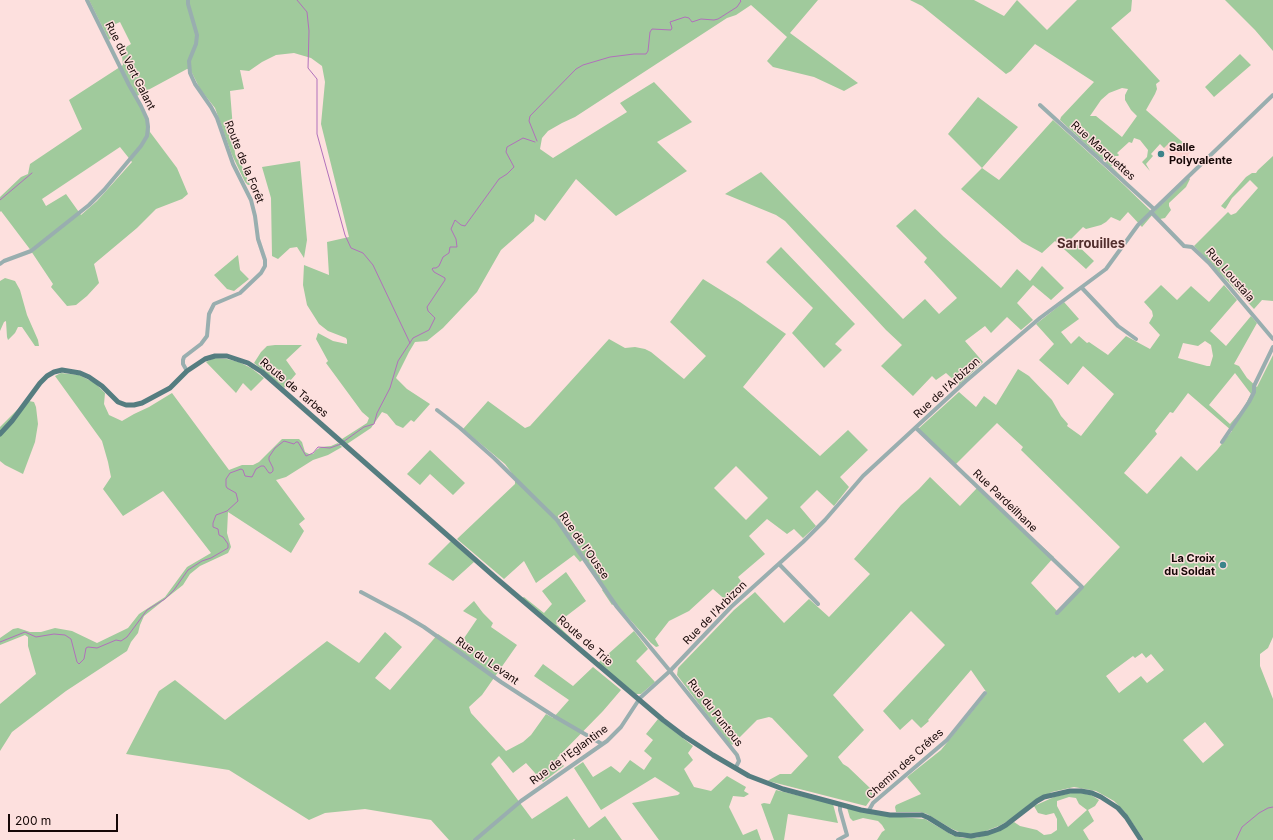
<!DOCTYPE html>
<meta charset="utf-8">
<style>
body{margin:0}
#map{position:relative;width:1273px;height:840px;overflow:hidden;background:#fde0de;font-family:Inter,sans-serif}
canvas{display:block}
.scale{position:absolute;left:8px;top:814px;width:110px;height:18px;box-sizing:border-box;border:2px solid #160807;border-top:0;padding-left:5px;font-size:12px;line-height:14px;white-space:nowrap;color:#160807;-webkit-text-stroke:3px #fde0de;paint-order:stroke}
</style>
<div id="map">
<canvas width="1273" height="840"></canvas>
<div class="scale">200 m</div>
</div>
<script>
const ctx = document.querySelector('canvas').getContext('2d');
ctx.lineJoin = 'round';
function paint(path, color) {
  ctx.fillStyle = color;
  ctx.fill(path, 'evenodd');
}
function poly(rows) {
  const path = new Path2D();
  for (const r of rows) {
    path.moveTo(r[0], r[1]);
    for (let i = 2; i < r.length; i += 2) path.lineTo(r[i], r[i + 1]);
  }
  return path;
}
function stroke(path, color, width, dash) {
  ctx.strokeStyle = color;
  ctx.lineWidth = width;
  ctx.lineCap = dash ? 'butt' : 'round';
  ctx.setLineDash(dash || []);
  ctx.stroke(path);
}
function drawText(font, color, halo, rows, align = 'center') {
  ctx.font = font + ' Inter,sans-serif';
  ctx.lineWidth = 3;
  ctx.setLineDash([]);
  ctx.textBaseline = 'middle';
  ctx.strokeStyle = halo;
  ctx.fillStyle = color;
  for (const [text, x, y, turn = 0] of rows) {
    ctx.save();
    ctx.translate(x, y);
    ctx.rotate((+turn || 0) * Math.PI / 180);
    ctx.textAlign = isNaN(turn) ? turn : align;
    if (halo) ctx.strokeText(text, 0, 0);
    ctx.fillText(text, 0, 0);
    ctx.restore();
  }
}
paint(poly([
 [1173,134,1192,151,1188,155,1191,159,1189,163,1186,159,1180,165,1177,161,1175,163,1170,158,1171,155,1162,146]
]), '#fcd0cd');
paint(poly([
 [89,0,818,0,790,33,858,83,844,91,814,77,773,67,767,61,787,37,751,5,736,15,727,18,575,117,562,123,548,131,542,138,540,149,553,158,627,112,620,103,654,82,692,122,657,142,687,171,616,216,576,179,545,221,535,214,534,221,501,250,477,292,443,328,427,341,415,342,409,352,396,378,407,389,430,404,414,422,411,420,403,428,396,425,387,414,382,412,371,428,347,444,342,439,367,423,369,418,362,412,326,363,328,361,316,339,318,333,333,341,347,344,347,340,346,338,328,331,319,324,307,305,303,285,304,265,329,275,327,242,349,237,321,124,325,82,322,66,311,58,294,53,276,55,262,62,249,71,240,70,244,89,230,91,235,154,237,159,239,159,250,185,248,185,245,182,232,155,215,108,200,89,190,69,187,69,137,96,149,122,150,132,177,168,188,194,182,199,156,209,137,228,94,264,99,283,87,296,76,305,67,306,51,287,53,284,29,248,1,211,0,212,0,197,21,177,28,174,30,164,82,129,69,100,123,65,122,56,126,47,131,44,120,22,111,26,115,32,114,35,109,40],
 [120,147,132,162,97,201,81,215,66,194,46,206,42,199],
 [910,0,974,0,1004,16,1017,0,1047,30,1077,0,1132,0,1131,11,1111,28,1160,81,1156,84,1157,89,1155,94,1146,110,1188,147,1183,152,1175,143,1169,143,1164,148,1160,144,1151,154,1153,156,1146,164,1150,171,1142,162,1147,157,1148,150,1140,140,1134,138,1132,143,1129,142,1117,153,1119,155,1118,156,1115,156,1112,160,1114,165,1111,166,1125,180,1124,180,1060,120,1061,117,1094,82,1035,44,1011,71,1006,74,922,6],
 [1122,88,1128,89,1125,95,1125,100,1131,110,1137,116,1122,137,1096,116,1090,116,1101,100,1109,93],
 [1225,0,1273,0,1273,51,1255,30],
 [1240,54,1251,65,1214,97,1205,87],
 [978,97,1018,127,982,168,999,180,1053,120,1122,183,1153,213,1189,178,1190,179,1186,187,1169,203,1169,206,1171,210,1165,218,1160,219,1154,213,1142,227,1128,212,1120,221,1111,217,1106,222,1101,225,1086,229,1083,227,1071,239,1094,261,1086,269,1055,241,1042,253,1022,242,961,189,982,168,948,134],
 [1273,156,1273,301,1262,300,1254,309,1194,246,1228,212,1231,215,1236,213,1258,188,1250,180,1232,198,1226,208,1225,209,1221,206,1246,177,1252,173,1256,173,1258,170],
 [300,161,307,240,304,258,297,247,290,248,278,259,272,256,271,198,262,167],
 [761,172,903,319,925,299,939,314,957,298,924,262,927,258,896,226,915,209,944,237,1001,288,1017,269,1030,281,1042,266,1064,288,1051,300,1033,285,1017,303,1033,320,1021,330,1007,317,991,333,985,326,965,341,983,362,959,385,946,373,936,380,932,376,913,396,881,366,902,345,886,330,785,221,776,215,725,194],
 [781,247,855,324,835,344,842,350,824,368,792,333,813,308,766,262],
 [238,255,240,270,249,279,234,291,227,289,214,275],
 [5,278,15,281,20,290,27,315,38,340,39,346,35,346,22,327,18,327,15,333,8,340,7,337,6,321,4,322,0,331,0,281],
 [703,279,740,302,786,334,743,387,820,456,848,430,868,450,840,477,849,487,834,506,817,490,800,507,816,526,803,538,794,529,787,534,767,519,749,536,765,554,738,577,746,588,729,603,713,589,689,611,669,621,655,639,659,646,656,647,651,643,615,603,612,605,602,590,605,588,585,558,580,562,574,555,536,583,524,561,504,579,457,539,515,484,515,479,511,472,505,464,463,429,488,401,525,428,530,426,609,339,625,348,635,347,645,349,651,352,684,379,706,356,670,322],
 [736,466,768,498,746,520,714,488],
 [1161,285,1177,300,1191,286,1209,302,1224,285,1237,300,1210,331,1226,346,1251,316,1257,323,1234,364,1239,366,1247,378,1257,387,1273,355,1273,637,1268,648,1260,654,1260,666,1273,699,1273,840,1144,840,1125,812,1114,801,1096,791,1074,787,1052,792,1032,802,1011,819,999,826,983,832,973,834,962,833,952,829,927,814,920,812,896,812,895,807,896,805,921,794,907,777,941,750,987,693,971,670,928,720,929,721,921,728,912,719,900,730,883,711,945,645,911,611,833,695,864,730,838,757,843,764,848,767,871,789,873,796,871,799,866,806,768,781,769,780,780,774,791,774,808,756,772,718,769,717,757,720,732,745,727,741,677,675,678,668,734,610,755,592,784,623,809,599,829,617,870,574,854,559,901,505,919,489,930,477,960,506,977,488,1054,557,1031,583,1059,613,1120,547,1021,450,1023,447,997,423,954,466,917,430,959,392,976,407,984,396,996,405,1018,369,1029,376,1052,400,1061,416,1068,424,1067,426,1081,436,1114,394,1083,366,1068,385,1039,360,1054,344,1036,324,1064,302,1079,319,1061,332,1071,344,1079,336,1087,343,1089,342,1108,355,1126,336,1150,349,1160,335,1149,323,1153,316,1152,311,1144,302],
 [1205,341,1211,345,1213,356,1210,366,1207,366,1178,358,1183,343,1198,346],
 [1235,373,1251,394,1243,409,1230,424,1209,405],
 [1188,393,1232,431,1217,450,1197,471,1181,456,1147,494,1124,473,1157,434,1155,431,1170,412,1173,413],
 [1142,653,1146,658,1151,654,1164,670,1147,683,1141,676,1119,693,1106,676,1133,656,1135,658],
 [1205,722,1224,745,1203,763,1183,740],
 [275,345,302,345,286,360,296,374,284,388,254,363,261,352,267,346],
 [214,358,227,359,239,362,251,368,264,378,251,391,243,383,236,393,206,362],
 [61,373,79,375,95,383,105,393,104,404,109,415,122,421,134,414,149,407,172,393,229,470,242,465,253,465,259,462,282,439,299,439,302,442,305,452,309,454,313,454,316,450,321,447,331,446,338,443,342,447,328,455,313,460,286,477,276,480,305,519,299,524,304,531,291,553,228,512,227,533,231,547,228,553,200,566,190,574,183,585,144,616,140,625,138,633,131,642,127,651,66,691,12,732,0,751,0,704,36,674,28,646,28,637,25,635,0,645,0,638,13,629,18,628,30,632,41,632,55,628,72,631,97,643,128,628,139,614,165,597,187,567,211,553,163,491,123,516,103,489,111,477,108,462,102,441,55,376],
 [29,401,34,402,36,407,38,424,35,442,23,474,5,465,0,461,0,427,22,405],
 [430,450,465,483,453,495,430,474,420,485,407,474],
 [451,541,474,562,453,581,428,564],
 [566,572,586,601,556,624,571,638,570,639,522,598,524,597,544,613,552,604,542,591],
 [474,601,483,613,493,623,491,627,517,645,482,695,469,707,471,713,506,751,523,742,531,735,546,714,553,718,569,700,534,676,543,664,573,686,593,667,621,690,603,711,557,758,564,766,543,782,526,763,513,773,499,756,491,764,532,819,567,796,589,828,605,816,622,840,575,840,574,839,573,840,449,840,431,820,365,809,325,813,309,820,229,770,126,754,159,691,175,680,225,720,327,641,359,663,385,632,402,647,375,678,390,690,438,634,458,647,477,619,463,611],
 [634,631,648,649,636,661,655,682,641,694,636,694,598,663],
 [658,719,693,746,688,753,693,760,684,769,694,787,711,791,727,776,746,787,744,791,749,794,744,797,733,796,729,807,743,835,757,829,761,840,659,840,632,803,678,795,680,793,655,777,601,810,574,768,583,762,593,777,611,766,620,773,630,760,644,770,652,758,644,751,653,740,646,734],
 [776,790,833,804,838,823,788,814,784,840,785,840,774,840,761,804,764,803,770,804],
 [1075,792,1091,795,1099,800,1095,806,1088,810,1094,821,1083,830,1089,840,877,840,882,832,885,830,882,825,878,821,863,818,853,821,850,818,847,808,876,815,925,819,952,835,963,838,976,838,995,832,1014,822,1020,826,1037,830,1044,835,1051,834,1057,830,1057,819,1054,813,1046,815,1038,813,1034,806,1054,797],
 [1069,797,1076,798,1079,804,1087,810,1068,827,1057,806,1057,801]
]), '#a0ca9c');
stroke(poly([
 [297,0,307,12,309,31,308,68,317,79,317,134,345,235,351,248,363,253,373,265,410,343],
 [537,141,529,121,530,116,576,69,583,65,610,57,634,54,646,54,648,51,650,32,652,29,671,30,672,28,670,22,685,17,689,18,692,22,701,19,714,20,718,19,737,7,741,1,740,0],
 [0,200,32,173],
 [343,442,364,427,374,424,377,413,390,388,398,361,413,338,429,330,435,318,428,311,427,307,445,280,445,278,434,272,432,269,433,268,436,268,439,266,443,257,449,253,450,247,457,247,456,239,451,229,455,220,461,225,465,226,499,179,507,174,514,167,506,152,507,147,523,138,535,142],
 [0,642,25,632,36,637,54,634,65,635,71,639,77,662,79,664,84,659,86,648,88,647,97,648,116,640,121,641,127,637,147,610,165,599,174,590,188,570,202,561,211,558,228,548,228,544,223,537,219,535,218,529,213,527,213,523,216,515,227,511,238,501,236,493,227,488,226,486,226,479,230,473,241,469,243,470,245,476,252,477,256,469,261,466,264,466,269,473,271,473,273,471,273,468,269,460,269,457,275,448,284,441,294,444,296,442,298,442,306,456,313,453,318,447,330,448,341,444],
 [1236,840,1242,827,1259,813,1268,808,1273,807]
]), '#b170bb', 1);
stroke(poly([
 [1040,105,1154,209],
 [1151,212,1184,246,1192,247,1209,263,1273,339],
 [0,264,4,261,31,251,89,205,104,190,141,146,147,136,148,127,147,119,141,106,129,85,87,0],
 [1082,288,1118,326,1136,339],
 [187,371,183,364,183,360,184,357,201,344,207,336,209,314,214,304,240,293,261,273,265,266,265,260,258,239,255,216,251,200,233,164,217,118,211,107,195,84,190,73,189,61,196,44,197,35,188,4,188,0],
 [437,410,460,428,494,458,557,520,617,607,670,671,737,755,739,761,736,767],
 [916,428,1082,587,1057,613],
 [1222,442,1249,402,1254,392,1254,386,1273,347],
 [779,564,818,604],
 [361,592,404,615,424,627,501,682,552,715,602,744],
 [868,812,873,803,880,797,947,740,985,693],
 [475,840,521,801,607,741,621,727,640,698,670,671,731,607,803,542,825,520,863,476,966,381,1040,318,1106,269,1138,225,1273,95],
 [838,840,847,835,840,810,840,805]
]), '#99aeaf', 4);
stroke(poly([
 [0,434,12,421,40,383,47,376,54,372,62,370,80,373,89,377,102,386,118,402,126,405,134,405,142,403,170,388,187,371,205,359,215,356,227,356,248,363,262,372,496,578,663,720,684,736,713,755,749,776,783,789,861,810,890,815,922,815,929,818,950,831,956,834,971,836,988,833,999,829,1006,825,1037,801,1044,797,1070,791,1081,791,1092,793,1101,797,1118,808,1126,817,1141,840]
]), '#557d80', 5);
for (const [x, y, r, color] of [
 [1161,154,4,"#3c848a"],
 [1223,565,4,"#3c848a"]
]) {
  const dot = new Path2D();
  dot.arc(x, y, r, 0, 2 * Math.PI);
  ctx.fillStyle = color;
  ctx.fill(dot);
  stroke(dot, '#fde0de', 1.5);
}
drawText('11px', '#160807', '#fde0de', [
 ["Rue du Vert Galant",130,66,63],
 ["Rue Marquettes",1103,151,42],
 ["Route de la Forêt",244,162,68],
 ["Rue Loustala",1230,275,49],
 ["Route de Tarbes",294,388,40],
 ["Rue de l'Arbizon",947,388,-42],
 ["Rue Pardeilhane",1005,501,44],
 ["Rue de l'Ousse",584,546,55],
 ["Rue de l'Arbizon",715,613,-45],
 ["Route de Trie",585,641,41],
 ["Rue du Levant",487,661,35],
 ["Rue du Puntous",715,713,52],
 ["Rue de l'Eglantine",569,755,-36],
 ["Chemin des Crêtes",905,764,-42]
]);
drawText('bold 11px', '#160807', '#fde0de', [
 ["Salle",1169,148],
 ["Polyvalente",1169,161],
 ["La Croix",1215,559,"right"],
 ["du Soldat",1215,572,"right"]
], 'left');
drawText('bold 13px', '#522e2d', '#fde0de', [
 ["Sarrouilles",1091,244]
]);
</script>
